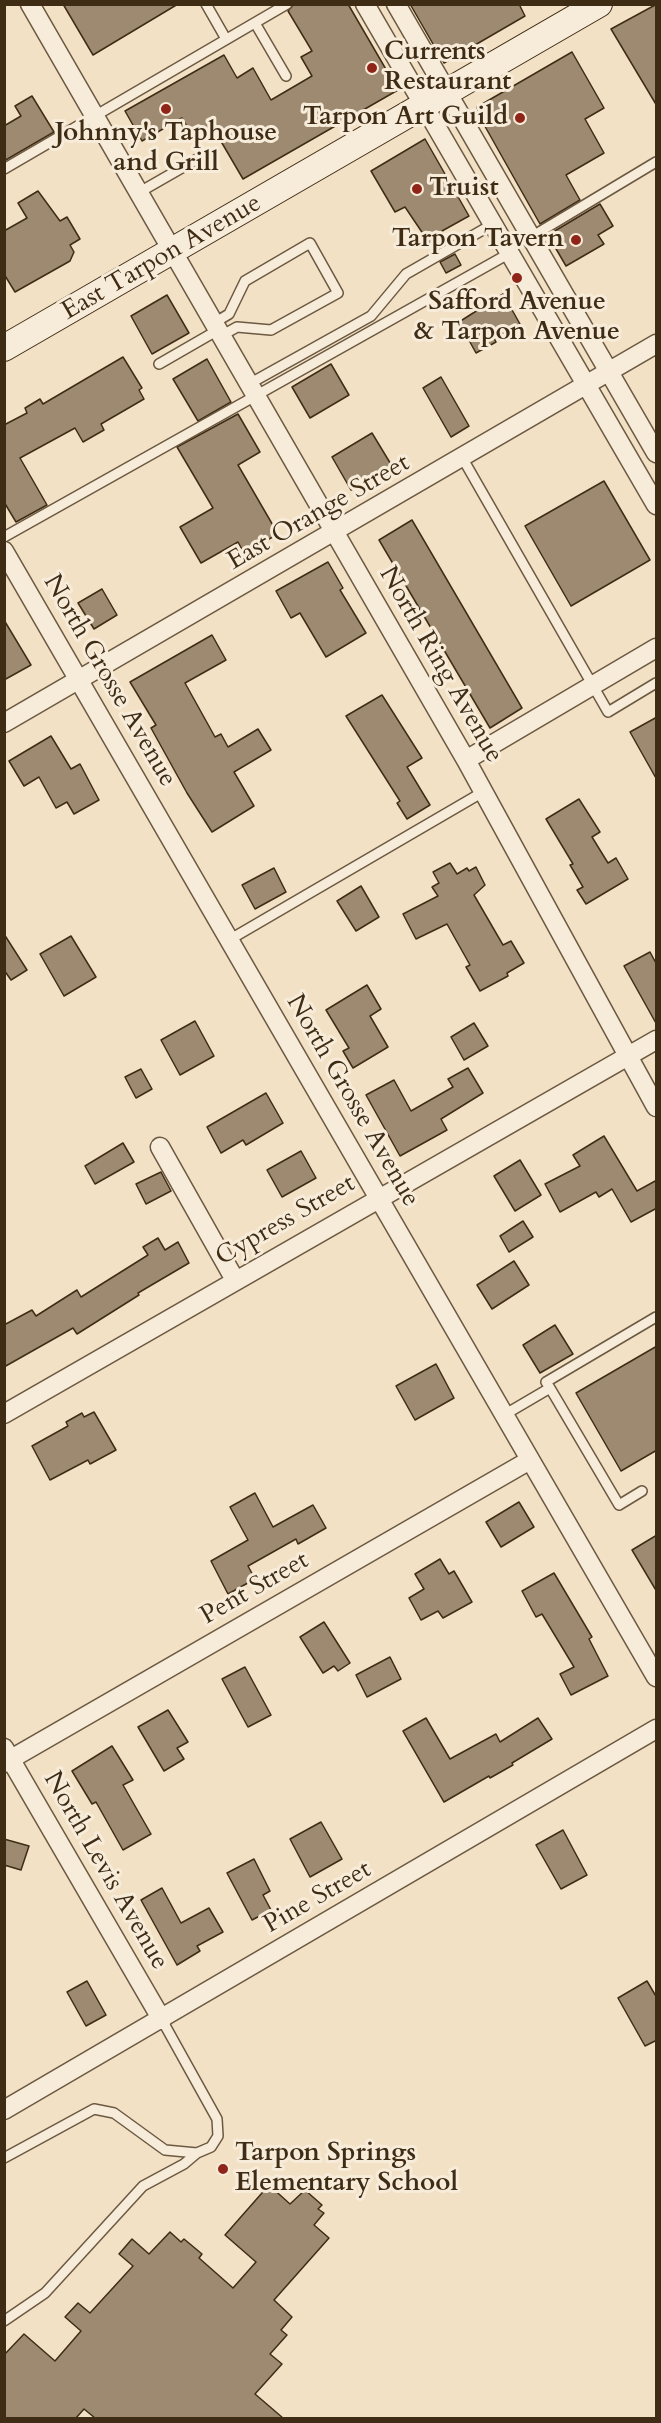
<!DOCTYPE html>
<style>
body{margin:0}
#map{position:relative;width:661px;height:2423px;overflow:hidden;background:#f3e1c6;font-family:Cardo,serif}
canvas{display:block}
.frame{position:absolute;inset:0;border:6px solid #3f2c15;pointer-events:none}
</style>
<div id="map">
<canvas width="661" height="2423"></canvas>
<div class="frame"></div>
</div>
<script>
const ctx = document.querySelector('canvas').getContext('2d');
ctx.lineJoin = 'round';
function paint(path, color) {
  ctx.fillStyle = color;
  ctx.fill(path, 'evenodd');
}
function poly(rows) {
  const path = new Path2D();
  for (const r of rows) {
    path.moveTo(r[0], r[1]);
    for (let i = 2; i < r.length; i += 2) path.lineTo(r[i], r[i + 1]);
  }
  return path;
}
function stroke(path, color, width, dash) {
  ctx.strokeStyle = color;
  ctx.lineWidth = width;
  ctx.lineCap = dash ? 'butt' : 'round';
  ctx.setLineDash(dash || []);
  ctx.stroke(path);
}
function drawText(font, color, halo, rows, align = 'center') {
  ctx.font = font + ' Cardo,serif';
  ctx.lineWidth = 6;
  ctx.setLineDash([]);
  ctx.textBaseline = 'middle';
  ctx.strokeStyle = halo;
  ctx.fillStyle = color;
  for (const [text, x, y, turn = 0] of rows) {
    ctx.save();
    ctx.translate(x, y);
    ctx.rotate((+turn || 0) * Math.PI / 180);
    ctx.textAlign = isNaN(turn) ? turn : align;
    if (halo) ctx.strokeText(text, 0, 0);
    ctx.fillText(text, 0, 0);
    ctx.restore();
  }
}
const building = poly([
 [63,4,178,4,93,55,63,4],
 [294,4,348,4,398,90,243,179,212,126,193,137,182,118,142,141,125,111,224,55,237,78,253,68,271,100,312,76,301,57,312,51,288,11,294,4],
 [410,4,519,4,525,16,444,63,410,4],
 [657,4,657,106,611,29,657,4],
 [572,52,604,108,585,119,604,153,566,175,580,200,540,224,478,114,477,107,572,52],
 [32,96,54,132,4,161,4,126,21,116,15,106,32,96],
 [425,139,469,216,442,231,448,242,434,250,405,207,395,212,371,171,425,139],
 [38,191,60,221,67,217,80,239,70,245,74,252,70,261,15,292,4,274,4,231,27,218,18,203,38,191],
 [600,204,613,226,598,235,604,244,566,266,548,235,600,204],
 [455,254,461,265,446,273,440,262,455,254],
 [503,294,520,324,494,338,496,342,476,353,459,322,503,294],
 [167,295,189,333,152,354,131,316,167,295],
 [123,357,142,388,139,390,144,399,101,424,104,430,83,442,75,428,20,458,47,505,16,522,4,502,4,425,27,413,25,408,40,399,43,404,123,357],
 [207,359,231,402,198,421,173,379,207,359],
 [331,364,349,395,310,418,292,387,331,364],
 [441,377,469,426,451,437,423,388,441,377],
 [238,414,260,452,238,465,278,534,244,553,238,542,201,563,180,527,213,508,177,447,238,414],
 [372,433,392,466,351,490,332,457,372,433],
 [604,481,650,560,571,606,525,526,604,481],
 [412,520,522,708,490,728,379,540,412,520],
 [328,562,343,588,340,590,366,633,326,657,300,613,291,618,276,591,328,562],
 [102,589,117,615,94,629,78,603,102,589],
 [4,620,31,665,4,680,4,620],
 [212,635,226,660,185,683,215,737,221,734,228,747,258,729,271,750,234,772,254,806,212,832,187,793,151,728,156,725,130,682,212,635],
 [382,695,422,758,407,767,430,805,407,819,397,803,400,801,346,716,382,695],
 [657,717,657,780,630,732,657,717],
 [51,736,71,769,80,764,99,800,74,814,67,802,56,808,39,777,24,786,9,761,51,736],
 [579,799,600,832,592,837,608,863,616,858,628,879,586,904,577,890,583,887,570,865,573,864,546,819,579,799],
 [450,863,457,874,467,868,469,871,476,867,485,885,474,895,503,945,511,941,524,963,507,973,508,976,480,991,466,967,470,965,447,924,416,939,403,914,438,896,432,887,439,883,433,872,450,863],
 [274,868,286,892,255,909,242,885,274,868],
 [361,886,379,917,356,931,337,901,361,886],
 [4,934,27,970,11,980,4,970,4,934],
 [71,936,96,977,64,996,40,954,71,936],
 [650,952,657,965,657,1025,624,966,650,952],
 [367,985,381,1009,370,1016,388,1047,353,1068,343,1051,349,1048,326,1010,367,985],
 [195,1021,214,1056,180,1075,161,1040,195,1021],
 [474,1023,488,1046,464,1060,451,1037,474,1023],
 [468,1068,483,1093,441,1119,447,1130,400,1156,366,1095,394,1080,411,1111,453,1087,448,1079,468,1068],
 [141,1069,152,1089,136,1098,125,1077,141,1069],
 [266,1093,283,1123,246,1145,243,1140,221,1153,207,1127,266,1093],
 [604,1136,637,1191,657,1180,657,1208,631,1222,612,1189,599,1197,596,1192,560,1212,545,1184,580,1166,573,1155,604,1136],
 [123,1143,134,1162,95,1184,85,1166,123,1143],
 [301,1151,316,1178,282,1197,267,1170,301,1151],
 [520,1160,541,1195,515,1211,494,1176,520,1160],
 [161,1172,171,1191,146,1204,136,1184,161,1172],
 [523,1221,533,1237,509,1252,500,1236,523,1221],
 [158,1238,165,1250,178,1242,189,1263,138,1293,139,1295,77,1334,73,1328,4,1367,4,1325,32,1310,36,1316,77,1290,81,1297,148,1255,143,1247,158,1238],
 [514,1261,529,1285,492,1309,477,1285,514,1261],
 [555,1325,573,1354,540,1373,523,1345,555,1325],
 [657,1346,657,1450,621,1471,576,1393,657,1346],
 [436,1364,454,1398,415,1420,396,1386,436,1364],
 [94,1412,116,1450,90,1464,88,1460,50,1480,32,1446,68,1426,66,1422,82,1413,84,1417,94,1412],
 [255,1493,273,1527,313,1505,326,1528,298,1544,296,1539,248,1566,255,1579,228,1594,211,1561,248,1540,230,1507,255,1493],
 [519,1502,534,1527,501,1547,486,1522,519,1502],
 [657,1535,657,1592,632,1550,657,1535],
 [440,1559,449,1574,454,1571,472,1602,443,1618,438,1611,421,1620,409,1598,424,1589,415,1574,440,1559],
 [554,1573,592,1637,589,1639,608,1676,571,1695,560,1674,574,1667,542,1614,536,1617,522,1591,554,1573],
 [324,1622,350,1663,338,1671,334,1666,323,1673,300,1637,324,1622],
 [390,1657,401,1679,367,1697,356,1675,390,1657],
 [245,1667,271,1715,248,1727,222,1679,245,1667],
 [168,1710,188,1742,177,1748,184,1759,164,1771,138,1727,168,1710],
 [426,1718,450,1759,496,1734,500,1742,538,1718,552,1739,512,1763,513,1765,490,1778,489,1776,444,1802,403,1731,426,1718],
 [112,1746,133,1780,123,1785,151,1834,123,1850,96,1802,92,1804,72,1771,112,1746],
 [321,1822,342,1859,310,1877,290,1839,321,1822],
 [563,1830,587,1875,561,1889,536,1845,563,1830],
 [4,1839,29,1846,21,1870,4,1865,4,1839],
 [254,1859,270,1891,263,1895,271,1910,252,1920,227,1873,254,1859],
 [162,1888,181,1923,209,1908,223,1932,197,1946,200,1951,177,1965,141,1900,162,1888],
 [87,1981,106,2015,86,2026,67,1992,87,1981],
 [647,1981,657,1998,657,2040,645,2046,618,1998,647,1981],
 [269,2185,290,2204,305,2190,322,2205,318,2209,324,2213,314,2225,329,2238,274,2300,292,2317,281,2330,287,2335,270,2354,282,2364,255,2394,283,2418,95,2418,84,2409,76,2418,4,2418,4,2355,24,2334,55,2361,81,2331,65,2317,78,2303,90,2313,133,2266,119,2254,132,2239,149,2254,170,2232,181,2242,184,2239,202,2254,199,2258,233,2288,256,2262,225,2235,269,2185]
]);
paint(building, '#9d8a71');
stroke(building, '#3f2c15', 1.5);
const lane = poly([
 [206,4,226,39],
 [255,23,286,76],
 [4,169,287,4],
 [138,193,199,158],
 [531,237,656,162],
 [214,323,229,314,245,281,310,243,338,293,271,330,237,327,221,336],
 [159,364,218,330],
 [249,384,371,316,406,274,493,224],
 [463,459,608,712,656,683],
 [4,537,510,253],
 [229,940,483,792],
 [550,1388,619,1505,642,1491],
 [504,1415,550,1388,546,1382,656,1317],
 [4,2158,94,2109,114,2113,165,2150,197,2153,211,2147,218,2136,217,2119,162,2020],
 [4,2321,45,2293,143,2186,184,2164,197,2153]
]);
const street = poly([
 [30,4,466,760,656,1107],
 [365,4,656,505],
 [396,4,656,453],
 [4,551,656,1677],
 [4,723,656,344],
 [466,760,656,648],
 [160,1147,235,1280],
 [4,1414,656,1040],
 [4,1748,162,2020],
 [4,1763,530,1460],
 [4,2110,656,1729]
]);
const secondary = poly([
 [4,348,599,4]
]);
stroke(lane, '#6c5941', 12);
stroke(street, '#6c5941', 21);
stroke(secondary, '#3f2c15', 28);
stroke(lane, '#f7ecda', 9);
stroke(street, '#f7ecda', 18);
stroke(secondary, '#f7ecda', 26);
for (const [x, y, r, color] of [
 [372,68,6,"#8f2418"],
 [166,109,6,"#8f2418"],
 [520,118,6,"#8f2418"],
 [417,189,6,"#8f2418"],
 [576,240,6,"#8f2418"],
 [517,278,6,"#8f2418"],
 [223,2169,6,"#8f2418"]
]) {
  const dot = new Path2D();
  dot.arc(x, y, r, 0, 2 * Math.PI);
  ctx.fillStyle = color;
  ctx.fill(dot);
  stroke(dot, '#f7ecda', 2);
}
drawText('bold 26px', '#3f2c15', '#f7ecda', [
 ["Currents",384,53],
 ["Restaurant",384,83],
 ["Tarpon Art Guild",508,118,"right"],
 ["Johnny's Taphouse",166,134,"center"],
 ["and Grill",166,164,"center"],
 ["Truist",429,189],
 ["Tarpon Tavern",564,240,"right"],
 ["Safford Avenue",517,303,"center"],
 ["& Tarpon Avenue",517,333,"center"],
 ["Tarpon Springs",235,2154],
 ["Elementary School",235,2184]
], 'left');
drawText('26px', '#3f2c15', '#f7ecda', [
 ["East Tarpon Avenue",162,258,-30],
 ["East Orange Street",319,513,-30],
 ["North Ring Avenue",440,665,60],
 ["North Grosse Avenue",109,681,60],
 ["North Grosse Avenue",352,1101,60],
 ["Cypress Street",286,1221,-30],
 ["Pent Street",255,1589,-30],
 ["North Levis Avenue",105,1871,60],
 ["Pine Street",318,1898,-30]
]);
</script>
